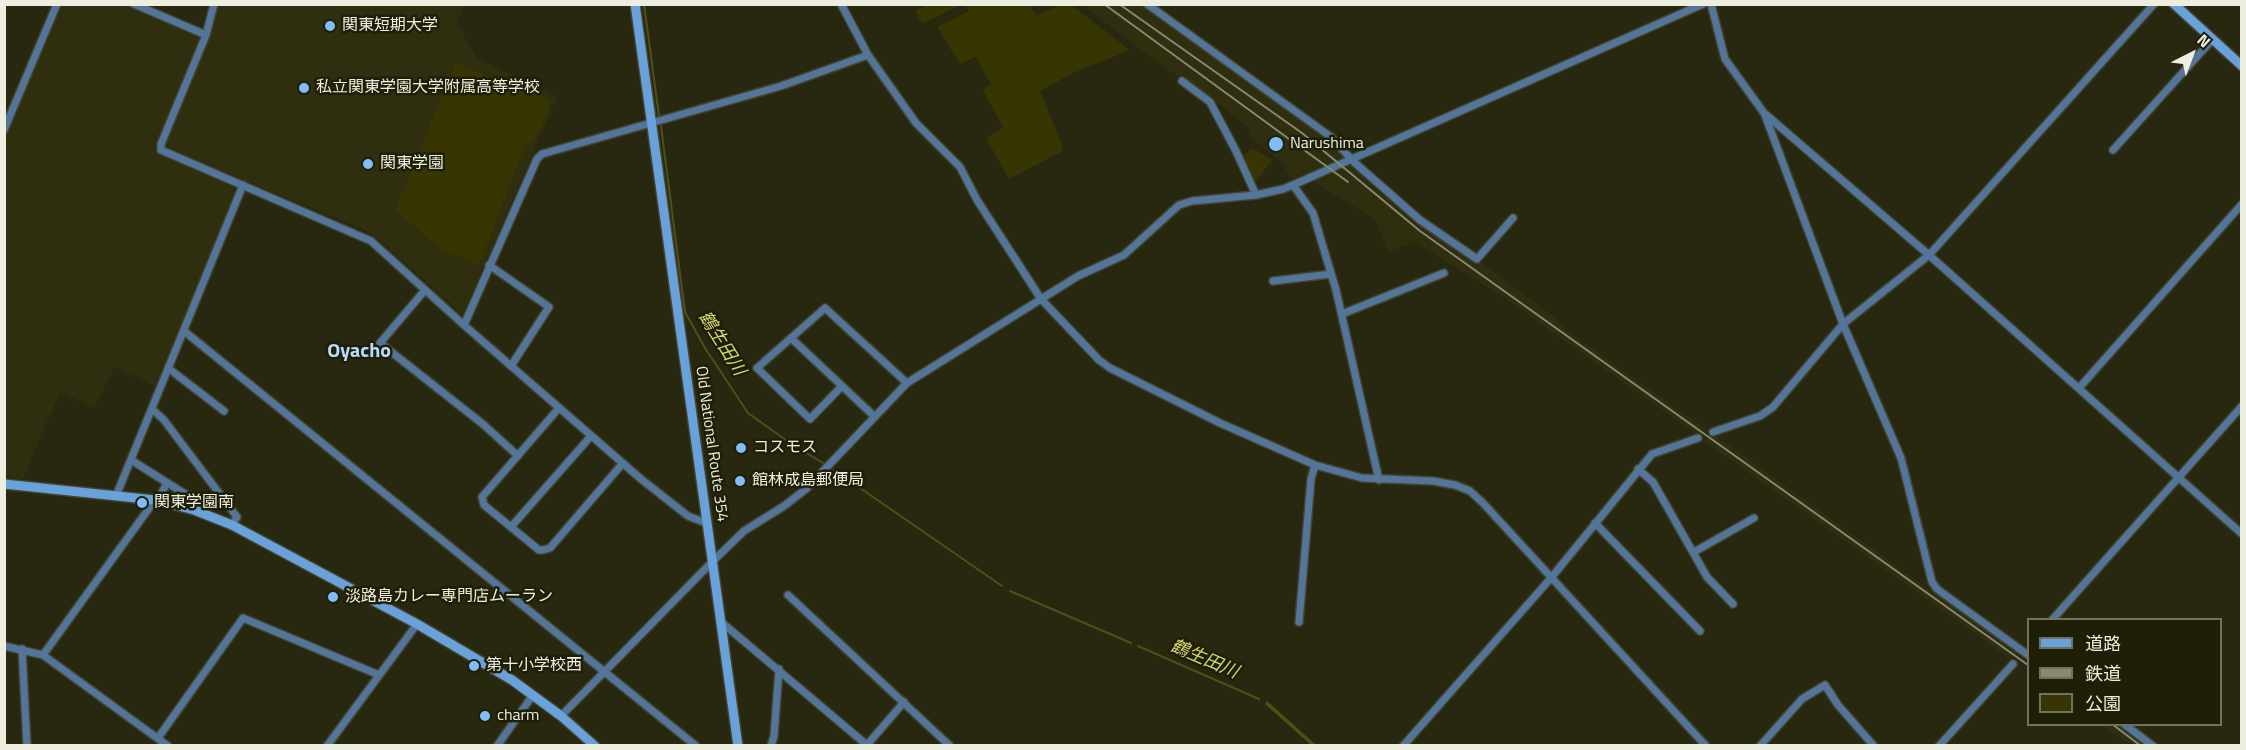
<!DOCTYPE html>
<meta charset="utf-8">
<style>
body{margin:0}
#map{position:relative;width:2246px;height:750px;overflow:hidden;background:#282811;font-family:"Titillium Web","Noto Sans JP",sans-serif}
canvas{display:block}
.frame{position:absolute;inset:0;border:6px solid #edeedf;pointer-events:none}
.legend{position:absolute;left:2027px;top:618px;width:195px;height:108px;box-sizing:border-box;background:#1f1f08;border:2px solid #71725e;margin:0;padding:8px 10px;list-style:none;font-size:18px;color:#edeedf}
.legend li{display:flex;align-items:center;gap:12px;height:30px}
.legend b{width:30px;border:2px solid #71725e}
.north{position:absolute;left:2162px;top:24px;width:60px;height:60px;-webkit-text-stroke:4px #1f1f08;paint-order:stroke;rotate:42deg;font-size:16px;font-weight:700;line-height:24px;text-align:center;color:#edeedf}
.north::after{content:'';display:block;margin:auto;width:21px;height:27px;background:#edeedf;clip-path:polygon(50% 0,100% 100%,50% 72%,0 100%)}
</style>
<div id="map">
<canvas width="2246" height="750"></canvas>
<div class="frame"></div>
<ul class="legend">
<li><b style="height:8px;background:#69a1db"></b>道路</li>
<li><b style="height:8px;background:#888875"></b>鉄道</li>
<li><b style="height:16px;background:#373603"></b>公園</li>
</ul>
<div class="north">N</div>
</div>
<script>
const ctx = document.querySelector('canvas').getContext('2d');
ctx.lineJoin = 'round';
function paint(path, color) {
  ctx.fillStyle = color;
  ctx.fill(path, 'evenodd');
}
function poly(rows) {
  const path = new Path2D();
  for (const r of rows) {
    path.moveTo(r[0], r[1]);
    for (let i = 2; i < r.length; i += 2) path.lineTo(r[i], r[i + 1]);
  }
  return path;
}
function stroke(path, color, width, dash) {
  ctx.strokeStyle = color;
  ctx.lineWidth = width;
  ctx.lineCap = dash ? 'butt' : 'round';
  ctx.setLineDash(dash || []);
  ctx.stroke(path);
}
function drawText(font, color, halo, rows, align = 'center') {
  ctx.font = font + ' "Titillium Web","Noto Sans JP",sans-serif';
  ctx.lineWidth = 5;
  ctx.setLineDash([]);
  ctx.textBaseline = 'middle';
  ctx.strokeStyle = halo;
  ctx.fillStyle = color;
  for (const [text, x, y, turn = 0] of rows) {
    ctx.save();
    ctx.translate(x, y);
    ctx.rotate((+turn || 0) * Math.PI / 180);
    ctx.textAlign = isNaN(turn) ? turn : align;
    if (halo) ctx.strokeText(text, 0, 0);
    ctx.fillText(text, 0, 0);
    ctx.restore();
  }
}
paint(poly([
 [60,5,126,5,201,38,157,151,162,155,231,186,235,195,155,386,114,367,94,408,61,392,46,423,23,479,5,476,5,139],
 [217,5,465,5,457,24,477,58,557,97,463,314,376,237,365,230,169,149,164,145,207,39],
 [1082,5,1142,5,1324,134,1345,155,1344,157,1293,181,1280,160,1248,136,1251,130,1207,94,1158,63],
 [1351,162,1373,181,1373,186,1382,194,1385,192,1552,315,1567,331,1706,429,1707,431,1702,434,1696,434,1502,296,1414,242,1388,252,1374,218,1310,180],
 [1715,435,1924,586,2018,652,2012,660,1701,439],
 [2101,725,2119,725,2149,745,2131,745]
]), '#2f2f10');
paint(poly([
 [927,5,928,4,960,5,922,24,915,11],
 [965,5,1030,5,1036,16,1062,5,1071,5,1130,50,1071,74,1040,91,1063,148,1061,152,1009,179,986,138,1003,127,983,90,991,84,976,57,960,64,937,27,969,11],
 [456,62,496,80,498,76,501,77,547,98,550,107,533,143,526,143,479,265,441,249,395,210],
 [1251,149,1261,153,1272,160,1257,180,1254,180,1243,156]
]), '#373603');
paint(poly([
 [1267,701,1316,745,1311,745,1265,704]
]), '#4f4f18');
stroke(poly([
 [644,4,659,116],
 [661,126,685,312,705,348,748,413,790,443,823,463],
 [834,470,1002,586],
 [1010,591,1131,643],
 [1138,646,1259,699]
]), '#4f4f18', 2);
const street = poly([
 [134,4,206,35],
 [214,4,206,35,161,144,161,150,371,241,464,325,641,479,688,516,706,523],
 [841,4,868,55,916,123,960,167,977,200,1041,299,1099,360,1110,368,1220,423,1315,465,1362,478,1433,481,1455,485,1470,491,1483,503,1706,746],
 [1147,4,1331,137,1354,162,1420,220,1477,259,1513,218],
 [1711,4,1725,59,1764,113,1929,255,2242,534],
 [1182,81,1210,102,1236,151,1256,195],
 [1765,115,1843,324,1901,458,1932,582,1937,589,2028,655],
 [4,130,57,4],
 [2113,150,2212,40],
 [1293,185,1703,4],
 [489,265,549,307,511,366],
 [1273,281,1331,274],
 [425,290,380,343,484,425,518,456],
 [1342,314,1444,273],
 [464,325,537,159,542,154,781,86,868,55],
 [184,331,696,746],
 [791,338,875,417],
 [168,368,224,411],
 [842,386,810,419,757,368,825,308,907,383],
 [2079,388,2242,204],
 [559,408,482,497,484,505,539,550,543,550,550,548,623,463],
 [152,409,164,420,237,517,232,525],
 [1713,432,1760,416,1773,407,1843,324,1929,255,2154,4],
 [131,460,190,497,202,513],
 [1638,469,1653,482,1707,577,1733,604],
 [116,496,243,185],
 [1595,523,1700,631],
 [511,527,591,436],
 [1694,552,1754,518],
 [788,595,950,746],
 [2052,620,2242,406],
 [720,621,868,746],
 [1299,622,1311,479,1315,465],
 [4,646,43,655,168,746],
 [22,649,27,746],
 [43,655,155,500,159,498,167,483],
 [561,716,712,562,744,531,784,506,806,489,907,383,1078,276,1124,255,1179,205,1192,201,1256,195,1283,189,1293,185,1313,213,1336,290,1379,480],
 [2124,724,2153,746],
 [158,738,243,618,379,675],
 [867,745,904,702],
 [327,746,417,624],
 [497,746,533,695],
 [771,746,774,736,779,669],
 [1403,746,1551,578,1652,454,1698,438],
 [1760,746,1802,699,1825,685,1838,705,1874,746],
 [1939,746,2013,664]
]);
const secondary = poly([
 [635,4,738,746],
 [2174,4,2242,66],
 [4,484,155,500,194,510,232,525,417,624,512,680,561,716,595,746]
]);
stroke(street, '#44442e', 10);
stroke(secondary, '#44442e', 12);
stroke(street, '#527599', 7);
stroke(secondary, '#69a1db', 9);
stroke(poly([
 [1104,4,1348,182],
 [1119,4,1302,133,1420,231,2028,665],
 [2112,724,2141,746]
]), '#888875', 2);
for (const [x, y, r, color] of [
 [330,26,6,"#82bcfa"],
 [304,88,6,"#82bcfa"],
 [1276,144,8,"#82bcfa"],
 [368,164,6,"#82bcfa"],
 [741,448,6,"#82bcfa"],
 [740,481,6,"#82bcfa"],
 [142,503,6,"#82bcfa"],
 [333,597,6,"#82bcfa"],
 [474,666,6,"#82bcfa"],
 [485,716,6,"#82bcfa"]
]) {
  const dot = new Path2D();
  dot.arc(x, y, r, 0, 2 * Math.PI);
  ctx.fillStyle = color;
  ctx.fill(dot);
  stroke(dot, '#1f1f08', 2);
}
drawText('16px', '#edeedf', '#1f1f08', [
 ["関東短期大学",342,26],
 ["私立関東学園大学附属高等学校",316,88],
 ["Narushima",1290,144],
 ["関東学園",380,164],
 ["コスモス",753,448],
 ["館林成島郵便局",752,481],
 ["関東学園南",154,503],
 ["淡路島カレー専門店ムーラン",345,597],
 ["第十小学校西",486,666],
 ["charm",497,716]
], 'left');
drawText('16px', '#edeedf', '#1f1f08', [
 ["Old National Route 354",711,444,82]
]);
drawText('italic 18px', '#d6d773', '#1f1f08', [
 ["鶴生田川",721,344,58],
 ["鶴生田川",1204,660,23]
]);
drawText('bold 20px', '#bbdbfe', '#1f1f08', [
 ["Oyacho",359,352]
]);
</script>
